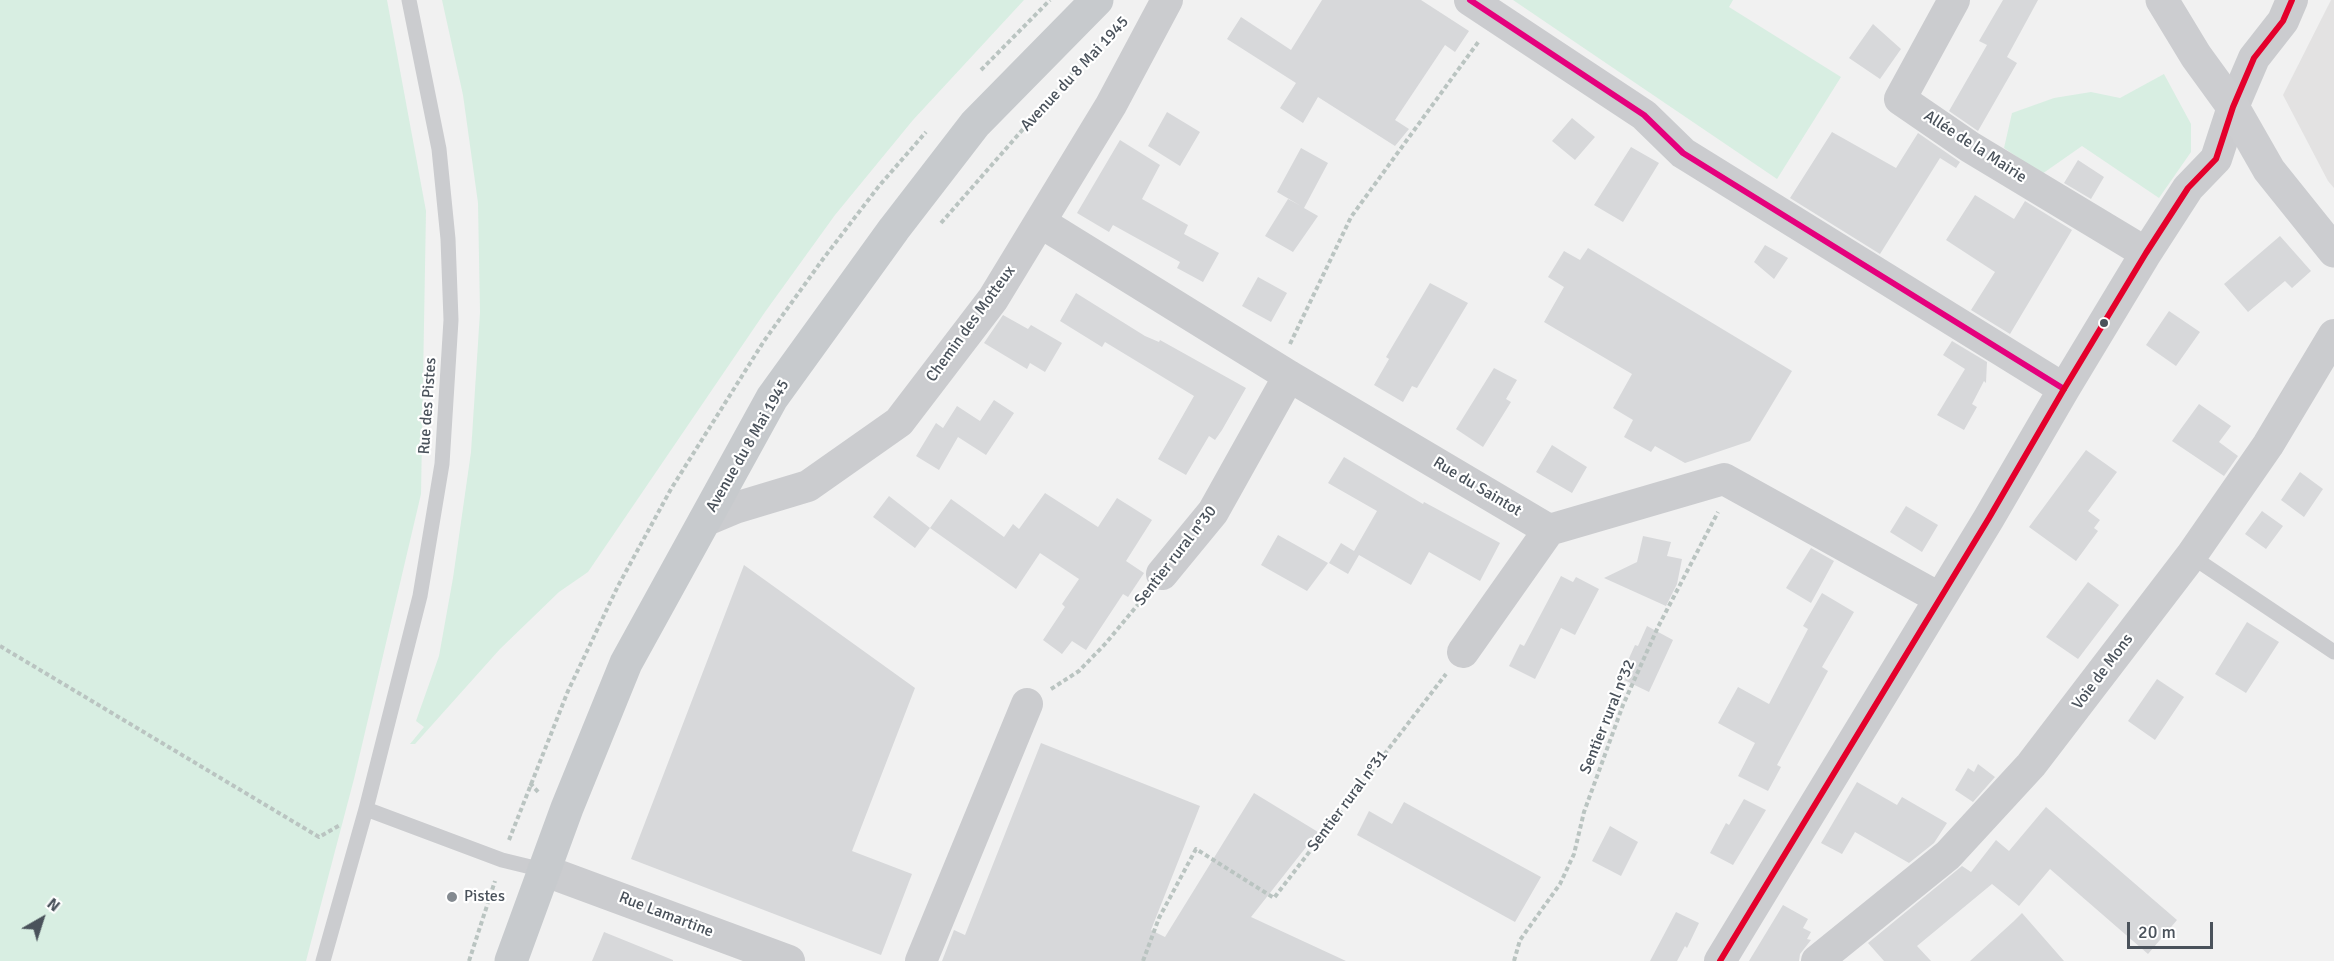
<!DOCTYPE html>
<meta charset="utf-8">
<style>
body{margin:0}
#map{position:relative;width:2334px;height:961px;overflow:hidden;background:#f1f1f1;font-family:Signika,sans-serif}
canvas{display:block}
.north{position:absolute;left:12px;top:889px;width:60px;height:60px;-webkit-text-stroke:4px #fff;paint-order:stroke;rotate:39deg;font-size:16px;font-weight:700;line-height:24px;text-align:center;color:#4a525b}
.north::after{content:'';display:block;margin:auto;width:21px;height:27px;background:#4a525b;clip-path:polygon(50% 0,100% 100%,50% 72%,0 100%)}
.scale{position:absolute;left:2127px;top:922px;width:86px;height:27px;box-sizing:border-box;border:3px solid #4a525b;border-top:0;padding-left:8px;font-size:18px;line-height:21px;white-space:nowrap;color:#4a525b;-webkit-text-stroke:4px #fff;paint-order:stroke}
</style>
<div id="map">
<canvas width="2334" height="961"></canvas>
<div class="north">N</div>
<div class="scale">20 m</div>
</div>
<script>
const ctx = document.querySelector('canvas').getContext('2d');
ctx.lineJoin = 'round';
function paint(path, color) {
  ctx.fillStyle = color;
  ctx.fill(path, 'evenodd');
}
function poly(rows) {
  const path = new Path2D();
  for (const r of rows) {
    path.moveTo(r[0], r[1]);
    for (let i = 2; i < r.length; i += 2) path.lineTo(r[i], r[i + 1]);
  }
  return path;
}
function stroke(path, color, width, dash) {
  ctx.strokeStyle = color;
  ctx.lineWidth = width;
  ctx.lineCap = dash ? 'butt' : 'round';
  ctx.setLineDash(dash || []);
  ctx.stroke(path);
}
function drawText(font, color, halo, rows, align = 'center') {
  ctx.font = font + ' Signika,sans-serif';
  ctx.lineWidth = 4.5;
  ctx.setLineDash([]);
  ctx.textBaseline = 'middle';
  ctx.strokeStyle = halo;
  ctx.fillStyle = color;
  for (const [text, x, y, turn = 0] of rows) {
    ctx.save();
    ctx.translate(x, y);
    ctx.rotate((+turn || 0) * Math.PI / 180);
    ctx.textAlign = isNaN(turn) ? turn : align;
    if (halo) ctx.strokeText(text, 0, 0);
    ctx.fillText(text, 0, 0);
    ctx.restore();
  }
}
paint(poly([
 [2331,0,2334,0,2334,188,2328,181,2283,95]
]), '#e3e2e2');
paint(poly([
 [0,0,387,0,426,211,421,494,354,779,306,961,0,961],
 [442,0,1024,0,913,120,835,215,765,312,588,572,559,592,500,649,415,744,410,744,424,727,416,721,439,656,453,578,471,452,480,312,478,203,463,95],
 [1513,0,1733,0,1729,7,1841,77,1777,179],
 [2164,74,2191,124,2191,152,2159,198,2082,146,2042,174,2004,148,2012,113,2054,98,2091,92,2120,98]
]), '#d8eee2');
paint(poly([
 [1322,0,1421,0,1469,31,1455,52,1445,45,1395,120,1409,129,1395,146,1318,97,1303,123,1280,108,1296,83,1227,39,1241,17,1291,50],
 [2003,0,2038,0,2007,57,2017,63,1978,131,1949,111,1987,45,1979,41],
 [1873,24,1901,49,1880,79,1849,58],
 [1167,112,1200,132,1180,166,1148,146],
 [1572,118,1595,137,1575,160,1552,141],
 [1832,132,1896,168,1918,133,1960,162,1956,168,1940,158,1880,254,1790,198],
 [1120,140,1160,165,1142,199,1188,225,1184,234,1219,253,1203,282,1177,268,1180,262,1113,225,1109,232,1077,213],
 [1631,147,1659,163,1623,222,1594,205],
 [1301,148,1328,163,1304,208,1318,216,1293,252,1265,236,1288,199,1301,206,1277,192],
 [2078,160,2104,177,2091,199,2064,183],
 [1975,195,2014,219,2025,201,2072,230,2010,334,1971,310,1995,272,1946,240],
 [2280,236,2311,271,2292,288,2285,281,2248,312,2224,284],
 [1765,245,1788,258,1774,279,1754,262],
 [1588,248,1792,371,1750,441,1685,463,1655,446,1651,452,1624,437,1633,420,1613,408,1632,374,1544,322,1564,287,1548,277,1564,251,1580,260],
 [1258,277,1287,293,1271,322,1242,306],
 [1430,283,1468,303,1417,388,1412,386,1403,402,1374,385,1389,359,1386,357],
 [1076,293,1145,336,1159,342,1160,340,1246,388,1222,430,1215,440,1209,436,1186,475,1158,459,1194,396,1105,342,1102,347,1060,321],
 [2169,311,2200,332,2176,366,2146,345],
 [1003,315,1028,329,1031,325,1062,343,1045,372,1030,363,1027,369,984,343],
 [1952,341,1987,362,1986,383,1984,381,1972,404,1977,407,1964,430,1937,415,1965,369,1943,355],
 [1494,368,1517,380,1506,399,1511,402,1483,447,1456,429],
 [994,400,1014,413,986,455,958,437,939,470,916,456,936,423,943,428,957,406,980,421],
 [2199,404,2231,426,2219,442,2238,456,2224,476,2172,441],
 [1552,445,1587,467,1572,493,1536,472],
 [2086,450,2117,472,2088,511,2100,520,2094,528,2098,531,2076,561,2029,527],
 [1344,457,1423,504,1424,502,1500,543,1480,581,1429,552,1411,585,1359,555,1348,574,1329,563,1341,543,1354,551,1377,511,1328,483],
 [2300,472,2323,489,2304,517,2281,500],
 [1045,493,1098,527,1117,498,1152,520,1126,561,1144,573,1128,597,1123,594,1086,650,1072,641,1062,654,1043,640,1065,607,1062,604,1079,579,1040,553,1016,589,930,528,951,499,1004,537,1013,524,1019,529],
 [889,496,930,528,915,548,873,517],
 [1906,506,1938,525,1922,552,1890,532],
 [2262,511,2283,526,2266,549,2245,534],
 [1278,535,1328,563,1307,591,1261,565],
 [1643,536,1671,542,1667,556,1682,559,1677,584,1666,606,1604,578,1637,562],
 [1811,548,1834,561,1811,603,1786,588],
 [744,565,915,688,852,851,912,874,881,955,631,859],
 [1561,576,1573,582,1576,577,1599,589,1575,635,1561,628,1535,679,1509,666,1520,644,1524,646],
 [2088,582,2119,605,2078,659,2046,637],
 [1822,593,1854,612,1822,667,1828,671,1777,765,1781,767,1768,791,1738,776,1755,743,1718,723,1738,687,1769,704,1808,629,1803,626],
 [2247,622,2279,642,2246,693,2215,674],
 [1647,626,1673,640,1649,692,1620,678,1635,645,1638,646],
 [2157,679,2184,697,2155,740,2128,721],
 [1041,743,1200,806,1151,930,1165,937,1254,793,1318,832,1251,917,1346,961,942,961,954,930,965,935],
 [1978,764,1995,777,1973,802,1955,790,1968,768,1974,772],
 [1857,782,1897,805,1902,797,1947,823,1934,843,1909,863,1855,832,1842,854,1821,843],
 [1744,799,1766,810,1733,865,1710,853,1726,823,1729,825],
 [1404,802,1541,877,1515,922,1357,835,1369,811,1392,824],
 [2046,807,2177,920,2148,954,2050,869,2019,906,1992,884,1917,946,1931,961,1884,961,1868,943,1962,866,1971,872,1996,840,2009,851],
 [1610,826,1638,842,1621,876,1592,861],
 [1783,905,1808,919,1803,928,1811,932,1807,939,1811,940,1800,954,1799,961,1749,961],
 [1676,912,1699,923,1687,948,1685,946,1677,961,1650,961],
 [2022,913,2064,961,1970,961,2014,921],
 [604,932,673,960,673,961,592,961]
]), '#d7d8da');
stroke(poly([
 [981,70,1050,0],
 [941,223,1073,72],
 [1290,344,1351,217,1479,41],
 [0,646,319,837,340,825],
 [1051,689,1079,671,1106,643,1145,596],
 [530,783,540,794],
 [509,840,568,691,618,586,671,489,764,341,823,259,879,186,926,132],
 [469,961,495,881],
 [1143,961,1159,918,1196,849,1274,898,1446,674],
 [1514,961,1520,940,1560,884,1574,854,1584,812,1623,705,1658,627,1718,512]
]), '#bac4c1', 4, [4.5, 3]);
stroke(poly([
 [2191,556,2334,652],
 [366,809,502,860,543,870],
 [323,961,366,809,420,596,442,464,451,320,448,239,439,149,409,0]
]), '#cbcccf', 15);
stroke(poly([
 [1470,0,1644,115,1683,153,2064,389],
 [1954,0,1900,99,1970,147,2146,253],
 [1040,222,1289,376,1549,530,1724,479,1939,598],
 [704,521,735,508,808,486,899,422,993,299,1111,105,1167,0],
 [1162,574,1213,512,1289,376],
 [1463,652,1549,530],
 [543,870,789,961],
 [921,961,1027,704],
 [1720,961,1989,518,2064,389,2146,253,2188,188,2216,159,2233,107,2254,58,2283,21,2292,0],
 [1817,961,1948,855,2031,765,2191,556,2268,445,2334,335]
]), '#cbcccf', 32);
stroke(poly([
 [2162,0,2196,56,2233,107,2269,170,2334,251]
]), '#cccdd0', 33);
stroke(poly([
 [511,961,567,808,626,663,772,398,894,229,975,124,1097,0]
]), '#c7cacd', 33);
stroke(poly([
 [1470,0,1644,115,1683,153,2064,389]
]), '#e5007d', 6);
stroke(poly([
 [1720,961,1989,518,2064,389,2146,253,2188,188,2216,159,2233,107,2254,58,2283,21,2292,0]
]), '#e4002b', 6);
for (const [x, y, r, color] of [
 [2104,323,5,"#4a525b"],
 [452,897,6,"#848a90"]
]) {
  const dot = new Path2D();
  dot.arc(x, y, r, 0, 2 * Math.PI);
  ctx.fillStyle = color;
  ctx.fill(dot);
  stroke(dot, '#fff', 2);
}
drawText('16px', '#4a525b', '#fff', [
 ["Avenue du 8 Mai 1945",1075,74,-47],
 ["Allée de la Mairie",1975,147,33],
 ["Chemin des Motteux",971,324,-54],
 ["Rue des Pistes",428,406,-86],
 ["Avenue du 8 Mai 1945",748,446,-60],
 ["Rue du Saintot",1477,487,31],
 ["Sentier rural n°30",1176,556,-52],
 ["Voie de Mons",2103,672,-53],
 ["Sentier rural n°32",1608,717,-68],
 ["Sentier rural n°31",1348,801,-53],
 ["Rue Lamartine",666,915,21]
]);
drawText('16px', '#4a525b', '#fff', [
 ["Pistes",464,897]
], 'left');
</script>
